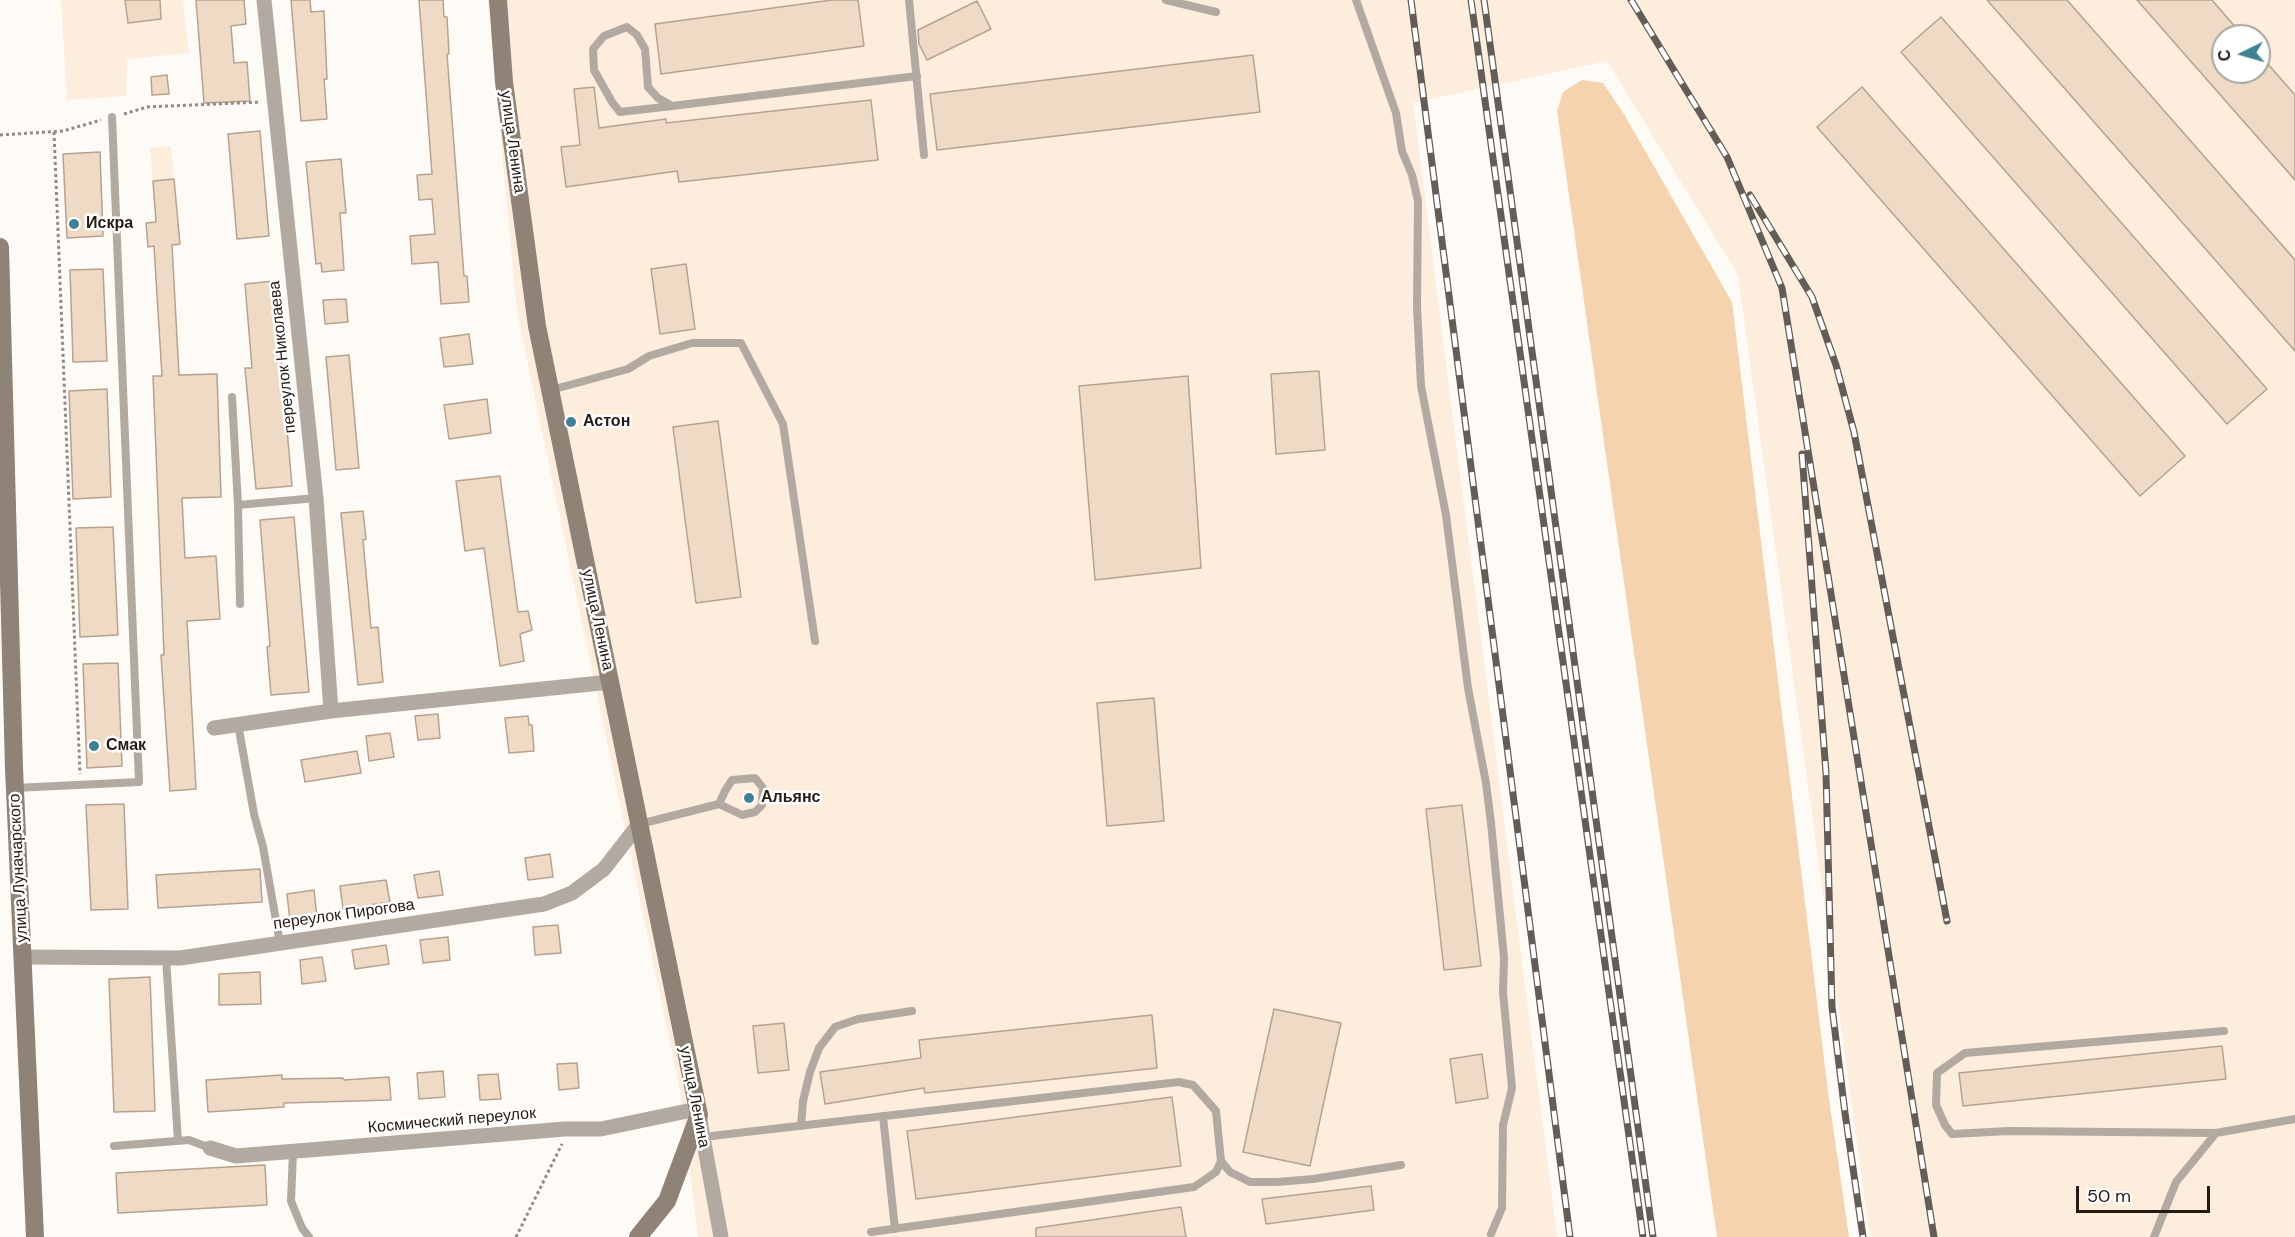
<!DOCTYPE html>
<meta charset="utf-8">
<style>
body{margin:0}
#map{position:relative;width:2295px;height:1237px;overflow:hidden;background:#fefaf6;font-family:"DM Sans",sans-serif}
canvas{display:block}
.north{position:absolute;left:2211px;top:24px;width:60px;height:60px;box-sizing:border-box;background:#fff;border:2px solid #a7a4a1;border-radius:50%;rotate:265deg;font-size:16px;font-weight:700;line-height:24px;text-align:center;color:#231b14}
.north::after{content:'';display:block;margin:auto;width:21px;height:27px;background:#3f8192;clip-path:polygon(50% 0,100% 100%,50% 72%,0 100%)}
.scale{position:absolute;left:2076px;top:1186px;width:134px;height:27px;box-sizing:border-box;border:3px solid #231b14;border-top:0;padding-left:8px;font-size:18px;line-height:21px;white-space:nowrap;color:#231b14;-webkit-text-stroke:4px #fff;paint-order:stroke}
</style>
<div id="map">
<canvas width="2295" height="1237"></canvas>
<div class="north">С</div>
<div class="scale">50 m</div>
</div>
<script>
const ctx = document.querySelector('canvas').getContext('2d');
ctx.lineJoin = 'round';
function paint(path, color) {
  ctx.fillStyle = color;
  ctx.fill(path, 'evenodd');
}
function poly(rows) {
  const path = new Path2D();
  for (const r of rows) {
    path.moveTo(r[0], r[1]);
    for (let i = 2; i < r.length; i += 2) path.lineTo(r[i], r[i + 1]);
  }
  return path;
}
function stroke(path, color, width, dash) {
  ctx.strokeStyle = color;
  ctx.lineWidth = width;
  ctx.lineCap = dash ? 'butt' : 'round';
  ctx.setLineDash(dash || []);
  ctx.stroke(path);
}
function drawText(font, color, halo, rows, align = 'center') {
  ctx.font = font + ' "DM Sans",sans-serif';
  ctx.lineWidth = 5;
  ctx.setLineDash([]);
  ctx.textBaseline = 'middle';
  ctx.strokeStyle = halo;
  ctx.fillStyle = color;
  for (const [text, x, y, turn = 0] of rows) {
    ctx.save();
    ctx.translate(x, y);
    ctx.rotate((+turn || 0) * Math.PI / 180);
    ctx.textAlign = isNaN(turn) ? turn : align;
    if (halo) ctx.strokeText(text, 0, 0);
    ctx.fillText(text, 0, 0);
    ctx.restore();
  }
}
paint(poly([
 [61,0,183,0,189,53,127,59,126,96,67,100],
 [488,0,2295,0,2295,1237,1870,1237,1738,275,1607,61,1413,103,1557,1237,698,1237,679,1086,517,312],
 [2223,36,2259,36,2259,72,2223,72],
 [171,146,174,179,153,181,150,148]
]), '#fdeddd');
paint(poly([
 [1582,80,1603,83,1624,114,1732,302,1828,1092,1849,1237,1717,1237,1557,111,1563,92]
]), '#f6d3af');
const building = poly([
 [125,0,160,0,161,19,128,23,125,0],
 [196,0,244,0,246,24,231,26,234,63,247,62,250,101,204,103,196,0],
 [291,0,310,0,311,12,324,11,327,79,324,79,327,119,301,121,291,0],
 [419,0,443,0,444,17,447,17,449,54,447,54,464,276,467,276,469,302,441,304,438,262,412,264,410,236,435,234,432,199,419,200,417,175,432,174,419,0],
 [832,0,858,0,864,46,661,74,655,24,832,0],
 [1987,0,2067,0,2295,260,2295,351,1987,0],
 [2137,0,2212,0,2243,36,2223,36,2223,72,2259,72,2259,54,2295,95,2295,180,2137,0],
 [977,1,991,29,927,60,919,44,918,30,977,1],
 [1941,17,2267,389,2227,424,1901,52,1941,17],
 [1253,55,1260,112,937,150,930,94,1253,55],
 [167,75,169,94,152,95,151,77,167,75],
 [594,87,599,128,666,119,666,123,871,100,878,160,679,182,677,171,566,187,561,147,580,145,574,89,594,87],
 [1862,87,2185,456,2140,496,1817,127,1862,87],
 [260,131,269,236,237,239,228,134,260,131],
 [100,152,103,236,67,238,63,154,100,152],
 [341,159,346,213,340,213,344,270,322,272,321,263,316,264,306,162,341,159],
 [174,179,180,244,172,245,179,375,217,374,221,497,182,498,185,558,216,556,220,619,187,621,196,789,170,791,161,655,164,655,153,376,162,376,154,246,148,247,146,223,156,222,153,181,174,179],
 [686,264,695,329,660,334,651,269,686,264],
 [103,269,107,361,73,362,70,270,103,269],
 [274,281,292,486,256,489,245,368,252,368,245,284,274,281],
 [346,299,348,322,325,324,323,300,346,299],
 [469,334,473,364,444,367,440,338,469,334],
 [349,355,359,468,336,470,326,357,349,355],
 [1319,371,1325,450,1276,454,1271,374,1319,371],
 [1188,376,1201,568,1095,580,1079,386,1188,376],
 [107,389,111,497,73,499,69,391,107,389],
 [487,399,491,433,449,439,444,405,487,399],
 [718,421,741,597,696,603,673,427,718,421],
 [500,476,518,612,528,611,532,630,520,634,524,661,500,666,484,548,465,551,456,481,500,476],
 [363,511,366,539,363,540,371,628,378,627,383,682,358,685,341,513,363,511],
 [294,517,309,692,271,695,267,647,270,646,260,520,294,517],
 [113,527,118,635,80,637,76,528,113,527],
 [118,663,122,766,87,768,83,664,118,663],
 [1154,698,1164,821,1107,826,1097,703,1154,698],
 [438,714,440,738,418,740,415,716,438,714],
 [528,716,529,725,532,725,534,751,509,753,505,718,528,716],
 [390,733,394,757,369,761,366,736,390,733],
 [357,751,361,773,305,782,301,760,357,751],
 [124,804,128,909,91,910,86,805,124,804],
 [1462,805,1481,966,1444,970,1426,809,1462,805],
 [550,854,553,877,528,880,525,858,550,854],
 [260,869,262,902,158,908,156,875,260,869],
 [439,871,443,895,418,898,414,875,439,871],
 [386,880,390,902,343,909,340,886,386,880],
 [314,890,317,917,290,921,287,894,314,890],
 [558,925,561,953,535,955,533,927,558,925],
 [448,937,450,960,423,963,420,940,448,937],
 [386,945,389,964,355,969,352,950,386,945],
 [322,957,326,981,302,984,300,960,322,957],
 [260,972,261,1004,219,1005,219,974,260,972],
 [150,977,155,1111,114,1112,109,979,150,977],
 [1274,1009,1341,1023,1310,1166,1243,1152,1274,1009],
 [1152,1015,1157,1068,925,1093,924,1088,825,1104,820,1072,921,1058,919,1040,1152,1015],
 [784,1023,789,1070,758,1073,753,1026,784,1023],
 [2222,1046,2226,1079,1963,1106,1959,1073,2222,1046],
 [1482,1054,1488,1098,1456,1103,1450,1059,1482,1054],
 [577,1063,579,1088,559,1090,557,1064,577,1063],
 [443,1071,445,1097,419,1099,417,1073,443,1071],
 [498,1074,501,1099,480,1100,478,1075,498,1074],
 [282,1075,282,1079,343,1078,344,1080,389,1077,391,1100,284,1103,284,1107,208,1112,206,1080,282,1075],
 [1172,1097,1181,1166,916,1199,907,1131,1172,1097],
 [265,1165,267,1205,118,1213,116,1173,265,1165],
 [1371,1186,1374,1210,1266,1224,1262,1199,1371,1186],
 [1181,1207,1186,1237,1036,1237,1036,1228,1181,1207]
]);
paint(building, '#eedac5');
stroke(building, '#b6a28f', 1.5);
stroke(poly([
 [124,114,147,107,261,102],
 [54,132,80,774],
 [0,135,63,131,101,120],
 [516,1237,562,1144]
]), '#908a85', 3, [3, 3]);
stroke(poly([
 [909,0,924,155],
 [1166,0,1216,12],
 [1356,0,1396,113,1402,151,1412,175,1418,201,1417,307,1421,386,1446,515,1468,688,1486,783,1491,823,1504,958,1503,992,1512,1088,1503,1125,1502,1208,1491,1234],
 [672,106,658,98,648,87,645,49,637,35,627,27,604,36,593,49,594,70,612,102,620,112,672,106,917,76],
 [551,390,628,369,649,356,692,343,741,343,783,424,815,641],
 [232,397,238,505,316,498],
 [238,505,240,604],
 [238,724,254,814,263,847,280,943],
 [15,788,139,782,112,117],
 [640,824,719,804,742,815,755,812,762,805,763,788,755,778,732,780,725,791,719,804],
 [166,958,178,1141],
 [2224,1031,1965,1053,1937,1073,1936,1105,1945,1125,1952,1134,2009,1131,2216,1133,2295,1119],
 [883,1116,895,1229],
 [801,1126,803,1101,810,1072,819,1048,835,1027,858,1019,912,1011],
 [703,1137,1179,1082,1193,1085,1216,1111,1221,1161,1230,1172,1250,1182,1277,1182,1313,1179,1401,1165],
 [114,1146,189,1140,210,1148],
 [293,1152,291,1201,302,1228,309,1237],
 [871,1232,1194,1187,1216,1172,1221,1161],
 [2154,1237,2176,1182,2216,1133]
]), '#b2a9a1', 8);
stroke(poly([
 [264,0,316,498,331,711],
 [214,728,331,711,610,682],
 [23,957,180,958,544,904,572,893,604,869,639,824],
 [699,1115,721,1237],
 [210,1148,236,1156,565,1129,601,1129,697,1109]
]), '#b2a9a1', 15);
stroke(poly([
 [498,0,504,82,537,326,699,1115,667,1201,638,1237],
 [0,247,14,768,35,1237]
]), '#8f8276', 18);
const rail = poly([
 [1411,0,1570,1237],
 [1471,0,1643,1237],
 [1484,0,1653,1237],
 [1631,0,1727,157,1782,288,1934,1237],
 [1750,195,1812,297,1836,365,1854,432,1947,921],
 [1802,454,1826,773,1832,1007,1845,1113,1863,1237]
]);
stroke(rail, '#645d57', 7);
stroke(rail, '#fff', 4.5, [14]);
for (const [x, y, r, color] of [
 [74,224,6,"#3f8192"],
 [571,422,6,"#3f8192"],
 [94,746,6,"#3f8192"],
 [749,798,6,"#3f8192"]
]) {
  const dot = new Path2D();
  dot.arc(x, y, r, 0, 2 * Math.PI);
  ctx.fillStyle = color;
  ctx.fill(dot);
  stroke(dot, '#fff', 2);
}
drawText('16px', '#231b14', '#fff', [
 ["улица Ленина",512,142,82],
 ["переулок Николаева",283,357,-96],
 ["улица Ленина",597,620,78],
 ["улица Луначарского",19,868,-93],
 ["переулок Пирогова",344,915,-8],
 ["улица Ленина",694,1097,79],
 ["Космический переулок",452,1121,-5]
]);
drawText('bold 16px', '#231b14', '#fff', [
 ["Искра",86,224],
 ["Астон",583,422],
 ["Смак",106,746],
 ["Альянс",761,798]
], 'left');
</script>
